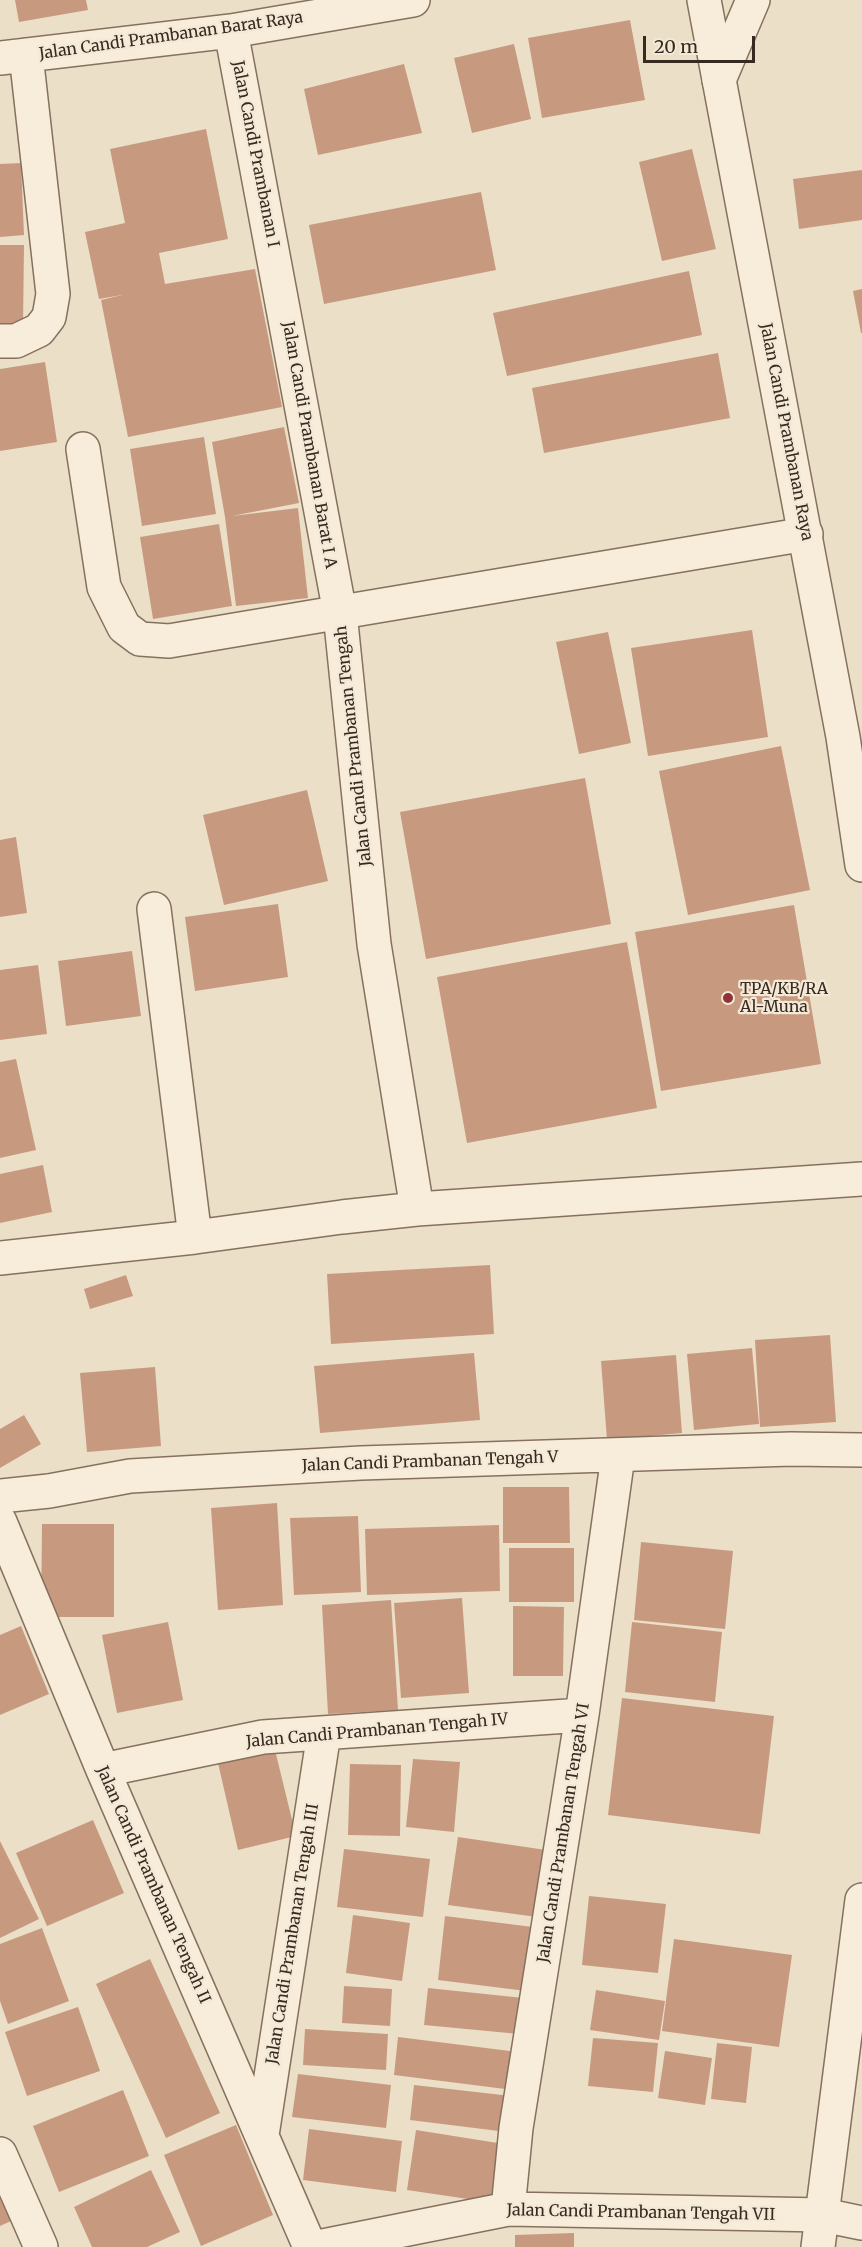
<!DOCTYPE html>
<style>
body{margin:0}
#map{position:relative;width:862px;height:2247px;overflow:hidden;background:#ebdfc7;font-family:Merriweather,serif}
canvas{display:block}
.scale{position:absolute;left:643px;top:36px;width:112px;height:27px;box-sizing:border-box;border:3px solid #372a20;border-top:0;padding-left:8px;font-size:18px;line-height:21px;white-space:nowrap;color:#372a20;-webkit-text-stroke:4px #f3e9d6;paint-order:stroke}
</style>
<div id="map">
<canvas width="862" height="2247"></canvas>
<div class="scale">20 m</div>
</div>
<script>
const ctx = document.querySelector('canvas').getContext('2d');
ctx.lineJoin = 'round';
function paint(path, color) {
  ctx.fillStyle = color;
  ctx.fill(path, 'evenodd');
}
function poly(rows) {
  const path = new Path2D();
  for (const r of rows) {
    path.moveTo(r[0], r[1]);
    for (let i = 2; i < r.length; i += 2) path.lineTo(r[i], r[i + 1]);
  }
  return path;
}
function stroke(path, color, width, dash) {
  ctx.strokeStyle = color;
  ctx.lineWidth = width;
  ctx.lineCap = dash ? 'butt' : 'round';
  ctx.setLineDash(dash || []);
  ctx.stroke(path);
}
function drawText(font, color, halo, rows, align = 'center') {
  ctx.font = font + ' Merriweather,serif';
  ctx.lineWidth = 4.5;
  ctx.setLineDash([]);
  ctx.textBaseline = 'middle';
  ctx.strokeStyle = halo;
  ctx.fillStyle = color;
  for (const [text, x, y, turn = 0] of rows) {
    ctx.save();
    ctx.translate(x, y);
    ctx.rotate((+turn || 0) * Math.PI / 180);
    ctx.textAlign = isNaN(turn) ? turn : align;
    if (halo) ctx.strokeText(text, 0, 0);
    ctx.fillText(text, 0, 0);
    ctx.restore();
  }
}
paint(poly([
 [15,0,86,0,88,10,19,22],
 [630,20,645,100,542,118,528,38],
 [514,44,531,119,472,133,454,58],
 [404,64,422,133,318,155,304,89],
 [206,129,228,239,159,253,165,284,255,269,282,407,128,437,101,300,122,295,99,299,85,232,125,223,110,149],
 [692,149,716,249,662,261,639,162],
 [21,163,24,235,0,237,0,164],
 [862,170,862,220,799,229,793,179],
 [481,192,496,270,324,304,309,225],
 [0,245,24,245,23,328,0,327],
 [689,271,702,335,507,376,493,313],
 [862,289,862,333,861,333,853,291],
 [718,353,730,418,544,453,532,388],
 [45,362,57,442,0,451,0,369],
 [284,427,299,503,232,516,298,508,308,598,236,606,225,517,212,442],
 [204,437,216,514,142,526,130,449],
 [219,524,232,606,153,619,140,537],
 [752,630,768,737,648,756,631,648],
 [608,632,631,743,579,754,556,642],
 [781,746,810,890,688,915,659,771],
 [585,778,611,924,426,959,400,812],
 [307,790,328,881,224,905,203,815],
 [16,837,27,913,0,917,0,840],
 [278,904,288,977,195,991,185,917],
 [794,905,821,1064,661,1091,635,932],
 [627,942,657,1108,467,1143,437,977],
 [132,951,141,1016,66,1026,58,961],
 [38,965,47,1034,0,1040,0,970],
 [16,1059,36,1150,0,1158,0,1062],
 [43,1165,52,1212,0,1223,0,1174],
 [490,1265,494,1334,331,1344,327,1274],
 [126,1275,133,1296,90,1309,84,1289],
 [830,1335,836,1422,760,1427,755,1340],
 [752,1348,759,1424,694,1430,687,1354],
 [474,1353,480,1420,320,1433,314,1366],
 [676,1355,682,1433,607,1440,601,1361],
 [155,1367,161,1446,87,1452,80,1373],
 [24,1415,41,1444,0,1468,0,1429],
 [503,1487,569,1487,570,1543,503,1543],
 [277,1503,283,1605,218,1610,211,1508],
 [358,1516,361,1592,294,1595,290,1518],
 [42,1524,114,1524,114,1617,41,1617],
 [499,1525,500,1591,367,1595,365,1529],
 [641,1542,733,1551,725,1629,634,1620],
 [509,1548,574,1548,574,1602,509,1602],
 [462,1598,469,1693,401,1698,394,1603],
 [391,1600,398,1710,328,1714,322,1605],
 [513,1606,564,1607,563,1676,513,1676],
 [168,1622,183,1700,117,1713,102,1635],
 [632,1622,722,1632,715,1702,625,1692],
 [21,1626,49,1694,0,1715,0,1635],
 [622,1698,774,1716,760,1834,608,1815],
 [275,1750,296,1836,238,1850,218,1763],
 [413,1759,460,1762,454,1832,406,1827],
 [350,1764,401,1765,400,1836,348,1835],
 [93,1820,124,1893,47,1926,16,1853],
 [458,1837,546,1850,537,1917,448,1905],
 [0,1841,39,1919,0,1938],
 [344,1849,430,1859,423,1917,337,1907],
 [589,1896,666,1904,658,1973,582,1965],
 [353,1915,410,1923,402,1981,346,1973],
 [445,1916,533,1927,526,1991,438,1980],
 [42,1928,69,2001,8,2024,0,2001,0,1944],
 [674,1939,792,1955,779,2047,662,2031],
 [150,1959,220,2113,166,2138,96,1984],
 [344,1986,392,1989,390,2026,342,2023],
 [428,1988,523,1998,519,2034,424,2025],
 [596,1990,665,2001,659,2040,590,2030],
 [78,2007,100,2071,27,2096,5,2032],
 [305,2029,388,2034,386,2070,303,2065],
 [398,2037,518,2052,513,2090,394,2075],
 [593,2038,658,2043,653,2092,588,2086],
 [717,2043,752,2047,746,2103,711,2099],
 [665,2051,712,2058,705,2105,658,2098],
 [298,2074,391,2085,386,2128,292,2117],
 [414,2085,511,2096,507,2132,410,2120],
 [123,2090,149,2156,59,2192,33,2126],
 [236,2125,273,2215,201,2246,164,2155],
 [309,2129,402,2141,396,2192,303,2180],
 [416,2130,504,2144,495,2203,407,2190],
 [0,2170,22,2216,0,2226],
 [151,2170,180,2232,147,2247,92,2247,74,2207],
 [574,2233,574,2247,515,2247,515,2235]
]), '#c79a80');
const minor = poly([
 [231,31,340,613,374,944,417,1209],
 [0,58,231,31,413,0],
 [719,80,753,0],
 [0,341,16,341,39,330,49,317,53,294,26,55],
 [83,449,104,587,124,627,140,639,169,641,806,534],
 [154,909,195,1237],
 [0,1258,195,1237,342,1217,417,1209,862,1179],
 [0,1496,49,1491,130,1476,361,1463,791,1449,862,1450],
 [0,1522,103,1770,310,2247],
 [103,1770,263,1737,582,1715],
 [262,2135,324,1733],
 [0,2154,41,2247],
 [508,2209,516,2128,582,1715,618,1456],
 [318,2247,508,2209,823,2215,862,2223]
]);
const tertiary = poly([
 [704,0,843,737,862,865],
 [818,2247,862,1900]
]);
stroke(minor, '#86715e', 36);
stroke(tertiary, '#86715e', 36);
stroke(minor, '#f7edda', 33);
stroke(tertiary, '#f7edda', 33);
for (const [x, y, r, color] of [
 [728,998,6,"#913238"]
]) {
  const dot = new Path2D();
  dot.arc(x, y, r, 0, 2 * Math.PI);
  ctx.fillStyle = color;
  ctx.fill(dot);
  stroke(dot, '#f3e9d6', 2);
}
drawText('16px', '#372a20', '#f3e9d6', [
 ["Jalan Candi Prambanan Barat Raya",171,36,-8],
 ["Jalan Candi Prambanan I",255,154,79],
 ["Jalan Candi Prambanan Raya",786,432,79],
 ["Jalan Candi Prambanan Barat I A",309,445,80],
 ["Jalan Candi Prambanan Tengah",354,746,-96],
 ["Jalan Candi Prambanan Tengah V",430,1462,-2],
 ["Jalan Candi Prambanan Tengah IV",377,1731,-5],
 ["Jalan Candi Prambanan Tengah VI",564,1833,-81],
 ["Jalan Candi Prambanan Tengah II",153,1885,66],
 ["Jalan Candi Prambanan Tengah III",293,1934,-81],
 ["Jalan Candi Prambanan Tengah VII",641,2213,1]
]);
drawText('16px', '#372a20', '#f3e9d6', [
 ["TPA/KB/RA",740,989],
 ["Al-Muna",740,1007]
], 'left');
</script>
